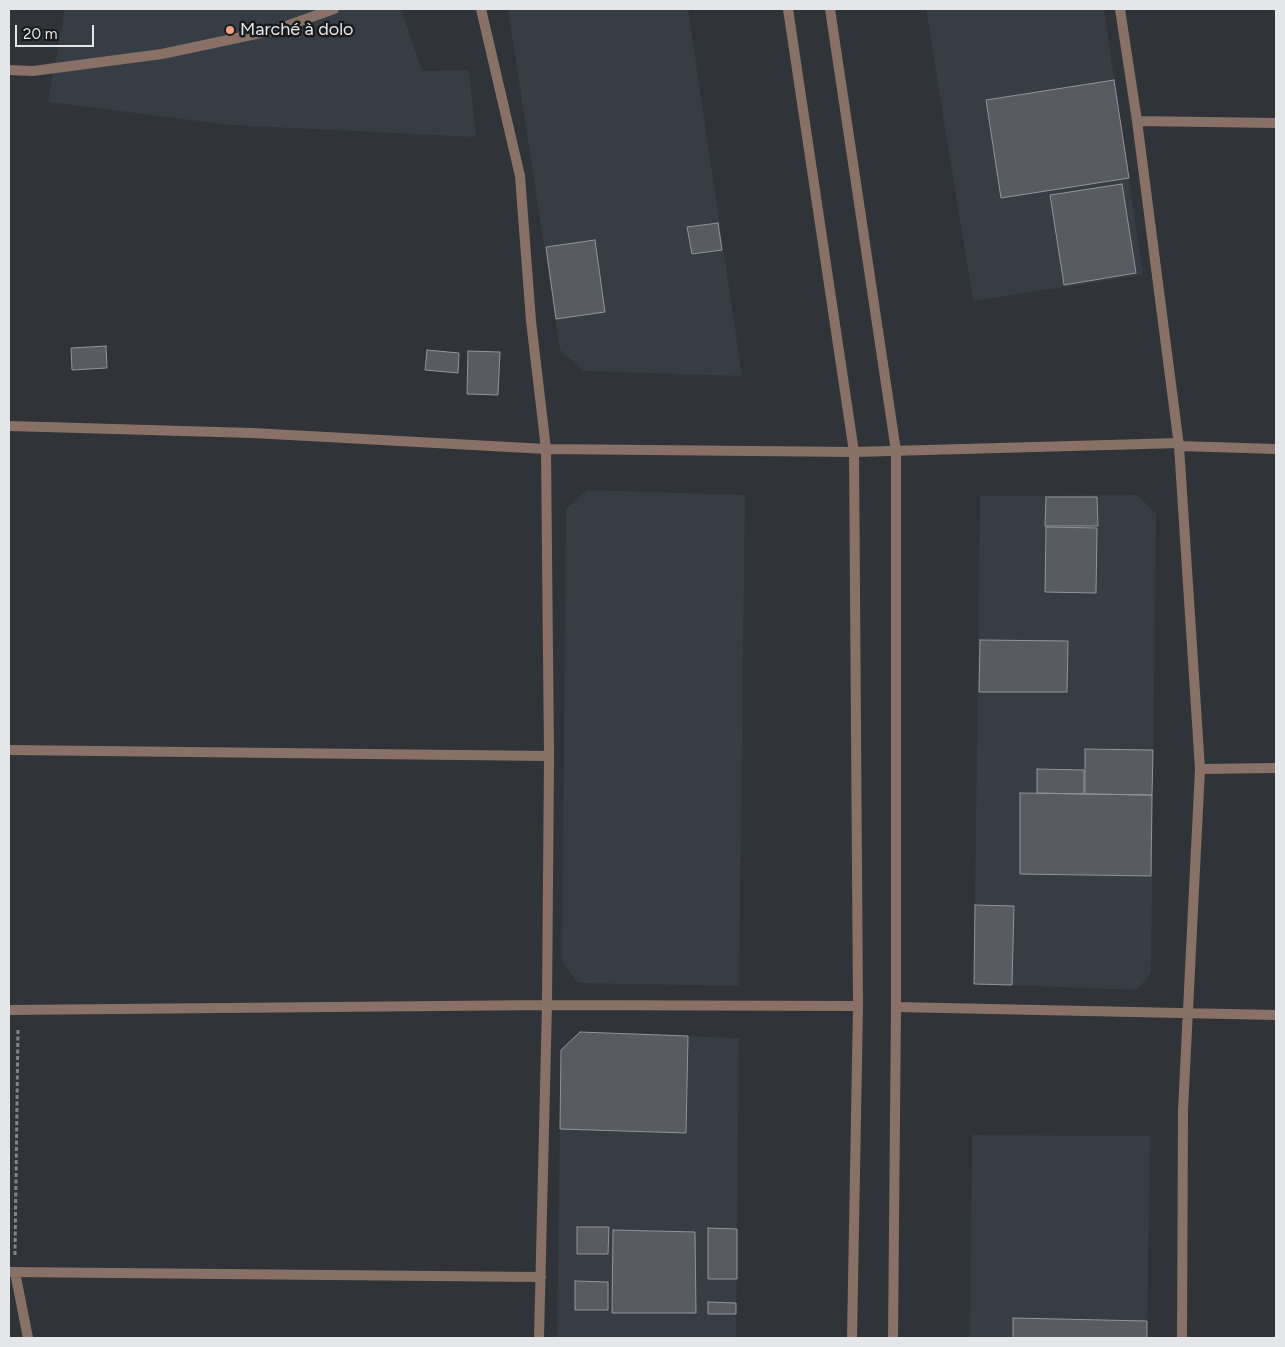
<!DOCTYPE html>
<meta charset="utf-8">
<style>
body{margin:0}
#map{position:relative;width:1285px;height:1347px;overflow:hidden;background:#303337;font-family:Figtree,sans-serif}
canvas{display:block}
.frame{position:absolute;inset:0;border:10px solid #e4e6e9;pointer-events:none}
.scale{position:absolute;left:15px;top:25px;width:79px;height:22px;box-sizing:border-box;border:2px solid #e4e6e9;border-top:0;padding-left:6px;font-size:15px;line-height:18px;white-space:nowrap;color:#e4e6e9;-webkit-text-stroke:4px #191b1c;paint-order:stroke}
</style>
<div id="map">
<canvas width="1285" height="1347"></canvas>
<div class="frame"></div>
<div class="scale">20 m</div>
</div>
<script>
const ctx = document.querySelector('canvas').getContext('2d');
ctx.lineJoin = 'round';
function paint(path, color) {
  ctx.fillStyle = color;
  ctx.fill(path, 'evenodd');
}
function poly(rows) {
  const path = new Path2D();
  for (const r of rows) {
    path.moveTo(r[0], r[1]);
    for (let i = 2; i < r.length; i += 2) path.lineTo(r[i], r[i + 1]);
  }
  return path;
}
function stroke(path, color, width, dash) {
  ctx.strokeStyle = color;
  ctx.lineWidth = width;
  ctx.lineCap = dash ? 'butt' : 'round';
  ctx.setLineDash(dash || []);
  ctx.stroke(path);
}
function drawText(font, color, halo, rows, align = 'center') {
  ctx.font = font + ' Figtree,sans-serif';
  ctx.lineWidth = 5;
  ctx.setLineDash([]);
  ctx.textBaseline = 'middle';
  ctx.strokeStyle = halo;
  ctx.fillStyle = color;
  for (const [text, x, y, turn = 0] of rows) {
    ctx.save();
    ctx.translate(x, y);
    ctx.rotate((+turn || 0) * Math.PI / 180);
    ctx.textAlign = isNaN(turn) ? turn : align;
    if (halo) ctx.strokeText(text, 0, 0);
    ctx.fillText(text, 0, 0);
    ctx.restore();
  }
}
paint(poly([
 [65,9,401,9,422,71,469,70,476,137,230,125,48,102],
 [508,9,688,9,742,376,584,371,560,350],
 [926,9,1104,9,1143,275,973,301],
 [587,490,745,495,739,986,578,983,562,961,566,509],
 [1138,495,1156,514,1151,973,1137,990,974,984,980,496],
 [580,1032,739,1038,736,1338,557,1338,561,1050],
 [972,1135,1150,1136,1147,1338,970,1338]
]), '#363d45');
const building = poly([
 [1114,80,1129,178,1001,198,986,100,1114,80],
 [1122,184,1136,273,1064,285,1050,195,1122,184],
 [718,223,722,250,692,254,687,227,718,223],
 [595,240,605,312,556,319,546,247,595,240],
 [106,346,107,368,72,370,71,348,106,346],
 [427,350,459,353,458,373,425,370,427,350],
 [468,351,500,352,498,395,467,394,468,351],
 [1046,497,1097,497,1098,526,1045,526,1046,497],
 [1046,527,1097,528,1096,593,1045,592,1046,527],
 [980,640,1068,641,1067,692,979,692,980,640],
 [1085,749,1153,750,1152,795,1085,794,1085,749],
 [1037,769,1084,770,1084,794,1037,793,1037,769],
 [1020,793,1152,795,1151,876,1020,874,1020,793],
 [975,905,1014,906,1012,985,974,984,975,905],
 [580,1032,688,1036,686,1133,560,1129,561,1050,580,1032],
 [577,1227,609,1227,608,1254,577,1254,577,1227],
 [708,1228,737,1229,737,1279,708,1279,708,1228],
 [613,1230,695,1232,696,1313,612,1313,613,1230],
 [575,1281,608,1282,608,1310,575,1310,575,1281],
 [708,1302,736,1303,736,1314,708,1314,708,1302],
 [1013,1318,1147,1321,1147,1338,1013,1338,1013,1318]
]);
paint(building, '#585b5f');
stroke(building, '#919498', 1);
stroke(poly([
 [15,1255,18,1028]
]), '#838689', 3, [4, 2.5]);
stroke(poly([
 [9,70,33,71,162,54,275,30,334,9]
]), '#897167', 10);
stroke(poly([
 [481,9,520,176,531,321,546,449,549,756,547,1005,539,1338],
 [1120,9,1137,121,1179,446,1200,769,1183,1110,1182,1338],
 [1137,121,1276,123],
 [9,426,253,433,546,449,854,452,1179,443,1179,446,1276,449],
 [9,750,549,756],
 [1200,769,1276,768],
 [896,1007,1276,1015],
 [9,1010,547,1005,858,1006],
 [9,1272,541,1277],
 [15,1272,28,1338]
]), '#897167', 10);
stroke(poly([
 [788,9,854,452,858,1006,852,1338],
 [830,9,896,451,896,1007,893,1338]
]), '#897167', 10);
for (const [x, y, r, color] of [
 [230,30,5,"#f2a07f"]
]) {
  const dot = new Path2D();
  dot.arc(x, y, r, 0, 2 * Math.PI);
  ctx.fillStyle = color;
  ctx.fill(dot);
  stroke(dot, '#191b1c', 2);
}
drawText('18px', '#e4e6e9', '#191b1c', [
 ["Marché à dolo",240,30]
], 'left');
</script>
